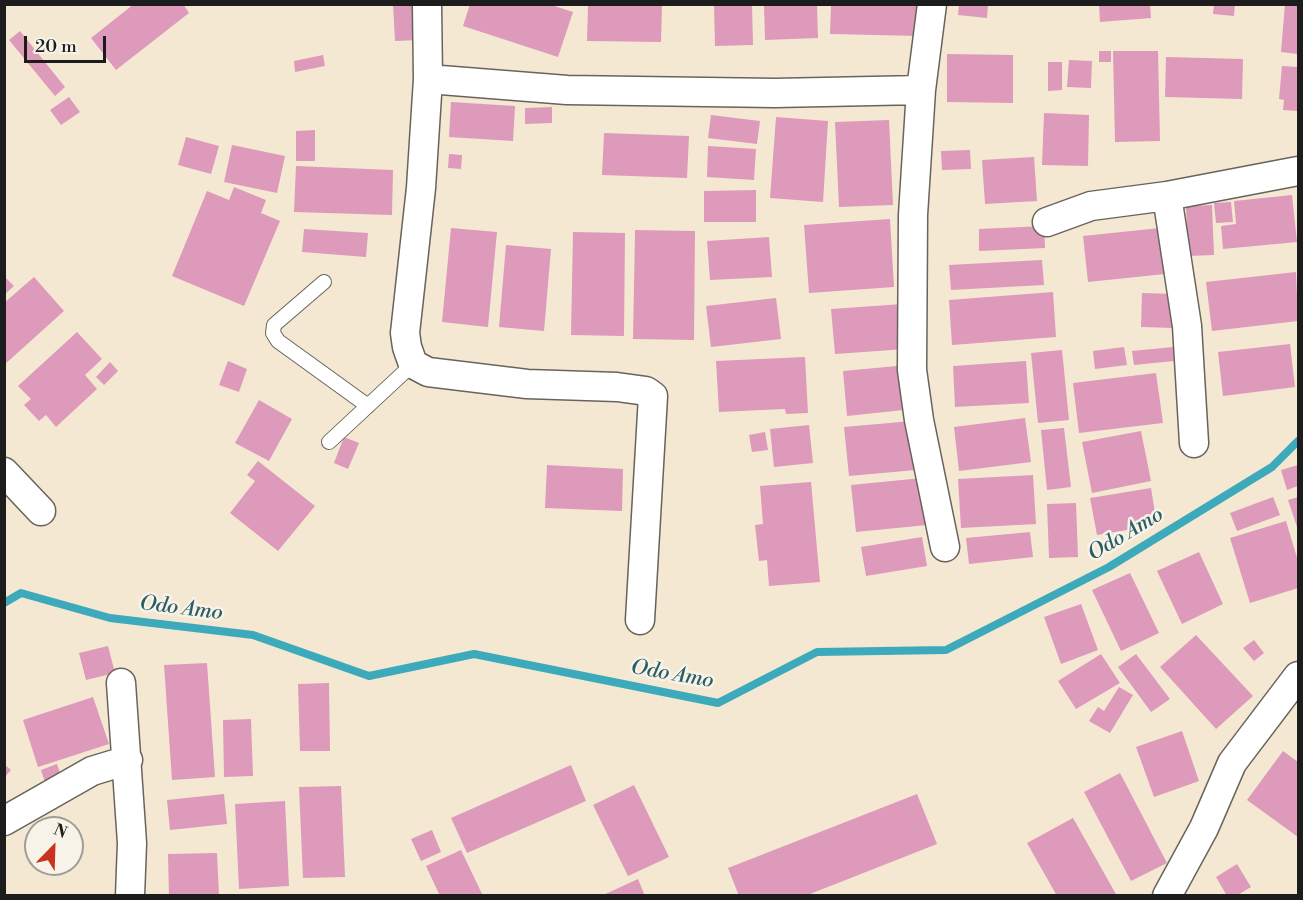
<!DOCTYPE html>
<style>
body{margin:0}
#map{position:relative;width:1303px;height:900px;overflow:hidden;background:#f4e8d3;font-family:"Libre Bodoni",serif}
canvas{display:block}
.frame{position:absolute;inset:0;border:6px solid #1c1c1c;pointer-events:none}
.north{position:absolute;left:24px;top:816px;width:60px;height:60px;box-sizing:border-box;background:#f7f3e8;border:2px solid #9f9d96;border-radius:50%;rotate:23deg;font-size:16px;font-weight:700;line-height:24px;text-align:center;color:#1c1c1c}
.north::after{content:'';display:block;margin:auto;width:21px;height:27px;background:#c8321e;clip-path:polygon(50% 0,100% 100%,50% 72%,0 100%)}
.scale{position:absolute;left:24px;top:36px;width:82px;height:27px;box-sizing:border-box;border:3px solid #1c1c1c;border-top:0;padding-left:8px;font-size:18px;line-height:21px;white-space:nowrap;color:#1c1c1c;-webkit-text-stroke:4px #f7f3e8;paint-order:stroke}
</style>
<div id="map">
<canvas width="1303" height="900"></canvas>
<div class="frame"></div>
<div class="north">N</div>
<div class="scale">20 m</div>
</div>
<script>
const ctx = document.querySelector('canvas').getContext('2d');
ctx.lineJoin = 'round';
function poly(rows) {
  const path = new Path2D();
  for (const r of rows) {
    path.moveTo(r[0], r[1]);
    for (let i = 2; i < r.length; i += 2) path.lineTo(r[i], r[i + 1]);
  }
  return path;
}
function stroke(path, color, width, dash) {
  ctx.strokeStyle = color;
  ctx.lineWidth = width;
  ctx.lineCap = dash ? 'butt' : 'round';
  ctx.setLineDash(dash || []);
  ctx.stroke(path);
}
function paint(path, color) {
  ctx.fillStyle = color;
  ctx.fill(path, 'evenodd');
}
function drawText(font, color, halo, rows, align = 'center') {
  ctx.font = font + ' "Libre Bodoni",serif';
  ctx.lineWidth = 5;
  ctx.setLineDash([]);
  ctx.textBaseline = 'middle';
  ctx.strokeStyle = halo;
  ctx.fillStyle = color;
  for (const [text, x, y, turn = 0] of rows) {
    ctx.save();
    ctx.translate(x, y);
    ctx.rotate((+turn || 0) * Math.PI / 180);
    ctx.textAlign = isNaN(turn) ? turn : align;
    if (halo) ctx.strokeText(text, 0, 0);
    ctx.fillText(text, 0, 0);
    ctx.restore();
  }
}
stroke(poly([
 [4,603,21,593,110,618,253,635,369,676,474,654,718,703,817,652,946,650,1109,567,1272,467,1298,441]
]), '#3caaba', 8);
paint(poly([
 [134,4,183,4,189,13,116,70,91,38],
 [393,4,417,4,419,40,395,41],
 [470,4,548,4,573,12,558,57,463,26],
 [588,4,662,4,661,42,587,41],
 [714,4,752,4,753,45,715,46],
 [764,4,817,4,818,38,765,40],
 [831,4,920,4,920,36,830,34],
 [959,4,988,4,987,18,958,15],
 [1099,4,1150,4,1151,18,1100,22],
 [1214,4,1235,4,1234,16,1213,14],
 [1285,4,1298,4,1298,54,1281,52],
 [20,31,65,87,55,96,9,40],
 [1099,51,1111,51,1111,62,1099,62],
 [1113,51,1158,51,1160,141,1115,142],
 [947,54,1013,55,1013,103,947,102],
 [323,55,325,66,295,72,294,61],
 [1166,57,1243,59,1242,99,1165,97],
 [1069,60,1092,61,1091,88,1067,87],
 [1048,62,1062,62,1062,90,1048,91],
 [1282,66,1298,67,1298,111,1283,110,1284,100,1279,99],
 [69,97,80,112,61,125,50,110],
 [451,102,515,106,513,141,449,137],
 [552,107,552,123,525,124,525,108],
 [1044,113,1089,115,1088,166,1042,165],
 [711,115,760,121,757,144,708,138],
 [776,117,828,121,823,202,770,198],
 [889,120,893,205,839,207,835,122],
 [315,130,315,161,296,161,296,131],
 [604,133,689,136,687,178,602,175],
 [186,137,219,146,211,174,178,165],
 [232,145,285,156,277,193,224,182],
 [708,146,756,149,754,180,707,177],
 [970,150,971,169,942,170,941,151],
 [449,154,462,155,461,169,448,168],
 [1034,157,1037,201,985,204,982,160],
 [296,166,393,170,392,215,294,212],
 [234,187,266,200,261,213,280,221,244,306,172,276,207,191,229,200],
 [756,190,756,222,704,222,704,191],
 [1292,195,1297,242,1223,249,1221,226,1236,224,1234,201],
 [1231,202,1233,222,1216,223,1214,203],
 [1212,205,1214,255,1188,256,1186,206],
 [890,219,894,287,809,293,804,225],
 [1044,226,1045,248,979,251,979,229],
 [451,228,497,232,488,327,442,322],
 [1160,228,1165,274,1088,282,1083,236],
 [304,229,368,233,366,257,302,252],
 [635,230,695,231,694,340,633,339],
 [573,232,625,233,624,336,571,335],
 [769,237,772,277,710,280,707,241],
 [506,245,551,249,544,331,499,327],
 [1042,260,1044,285,951,290,949,265],
 [1296,272,1298,321,1212,331,1206,282],
 [4,276,14,286,4,295],
 [34,277,64,311,4,365,4,303],
 [1053,292,1056,337,952,345,949,300],
 [1142,293,1175,294,1175,328,1141,327],
 [776,298,781,339,711,347,706,306],
 [903,304,906,349,835,354,831,309],
 [77,332,102,359,85,375,97,389,56,427,46,415,39,421,24,405,31,399,18,386],
 [1290,344,1295,387,1223,396,1218,352],
 [1124,347,1127,365,1095,369,1093,351],
 [1173,347,1174,361,1134,365,1132,351],
 [1062,350,1069,420,1038,423,1031,353],
 [805,357,808,413,786,414,785,409,719,412,716,361],
 [228,361,247,369,239,392,219,385],
 [1026,361,1029,403,955,407,953,366],
 [110,362,118,371,104,385,96,377],
 [908,365,913,409,847,416,843,371],
 [1156,373,1163,423,1079,433,1073,383],
 [259,400,292,419,269,461,235,443],
 [1025,418,1031,462,959,471,954,427],
 [912,421,916,470,849,476,844,427],
 [809,425,813,463,774,467,770,429],
 [1064,428,1071,487,1047,490,1041,430],
 [1141,431,1151,481,1092,493,1082,442],
 [765,432,768,450,752,452,749,435],
 [344,437,359,443,348,469,334,463],
 [258,461,315,506,278,551,230,513,255,481,247,475],
 [547,465,623,469,622,511,545,508],
 [1298,465,1298,486,1287,490,1281,470],
 [1033,475,1036,524,961,528,958,479],
 [922,478,927,525,856,532,851,485],
 [811,482,820,582,769,586,767,560,759,561,755,525,763,524,760,486],
 [1151,488,1157,525,1097,535,1090,498],
 [1273,497,1280,515,1237,531,1230,513],
 [1298,497,1298,530,1288,500],
 [1076,503,1078,557,1049,558,1047,504],
 [1286,521,1298,561,1298,588,1250,603,1230,538],
 [1030,532,1033,557,969,564,966,538],
 [922,537,927,566,866,576,861,547],
 [1199,552,1223,604,1182,624,1157,571],
 [1130,573,1159,633,1121,651,1092,590],
 [1081,604,1098,650,1061,664,1044,617],
 [1196,635,1253,696,1216,729,1160,667],
 [1254,640,1264,653,1254,661,1243,648],
 [108,646,115,673,86,680,79,653],
 [1101,654,1120,683,1076,709,1058,681],
 [1136,654,1170,699,1151,712,1118,667],
 [207,663,215,777,172,780,164,665],
 [329,683,330,751,300,751,298,684],
 [1119,687,1133,695,1110,733,1089,721,1098,707,1104,711],
 [93,697,109,744,38,767,23,720],
 [251,719,253,776,224,777,223,720],
 [1182,731,1199,781,1154,797,1136,747],
 [1283,751,1298,762,1298,837,1247,800],
 [4,764,11,770,4,778],
 [57,764,61,776,45,782,41,770],
 [571,765,586,801,467,853,451,818],
 [1120,773,1167,863,1131,881,1084,792],
 [634,785,669,857,628,876,593,805],
 [341,786,345,877,303,878,299,787],
 [224,794,227,824,170,830,167,800],
 [917,794,937,844,805,896,739,896,728,868],
 [285,801,289,886,239,889,235,804],
 [1073,818,1117,896,1057,896,1027,843],
 [432,830,441,852,421,861,411,839],
 [461,850,483,896,440,896,426,866],
 [217,853,219,896,169,896,168,854],
 [1237,864,1251,887,1236,896,1227,896,1216,877],
 [638,879,645,896,601,896]
]), '#dd9aba');
const service = poly([
 [324,282,274,325,273,333,278,341,368,406],
 [329,442,413,364]
]);
const minor = poly([
 [427,4,428,79,421,188,405,333,407,347,413,364,428,372,527,384,617,387,646,391,653,396,640,620],
 [932,4,921,90,913,215,912,370,919,420,945,547],
 [428,79,567,90,775,93,921,90],
 [1167,196,1187,326,1194,443],
 [1047,222,1091,206,1167,196,1298,171],
 [4,472,41,511],
 [121,683,132,843,130,896],
 [4,821,92,771,128,760],
 [1167,896,1204,828,1232,763,1298,676]
]);
stroke(service, '#68635c', 16);
stroke(minor, '#68635c', 31);
stroke(service, '#fff', 14);
stroke(minor, '#fff', 28);
drawText('italic 21px', '#2a5c63', '#f7f3e8', [
 ["Odo Amo",1126,535,-31],
 ["Odo Amo",181,609,7],
 ["Odo Amo",672,675,10]
]);
</script>
